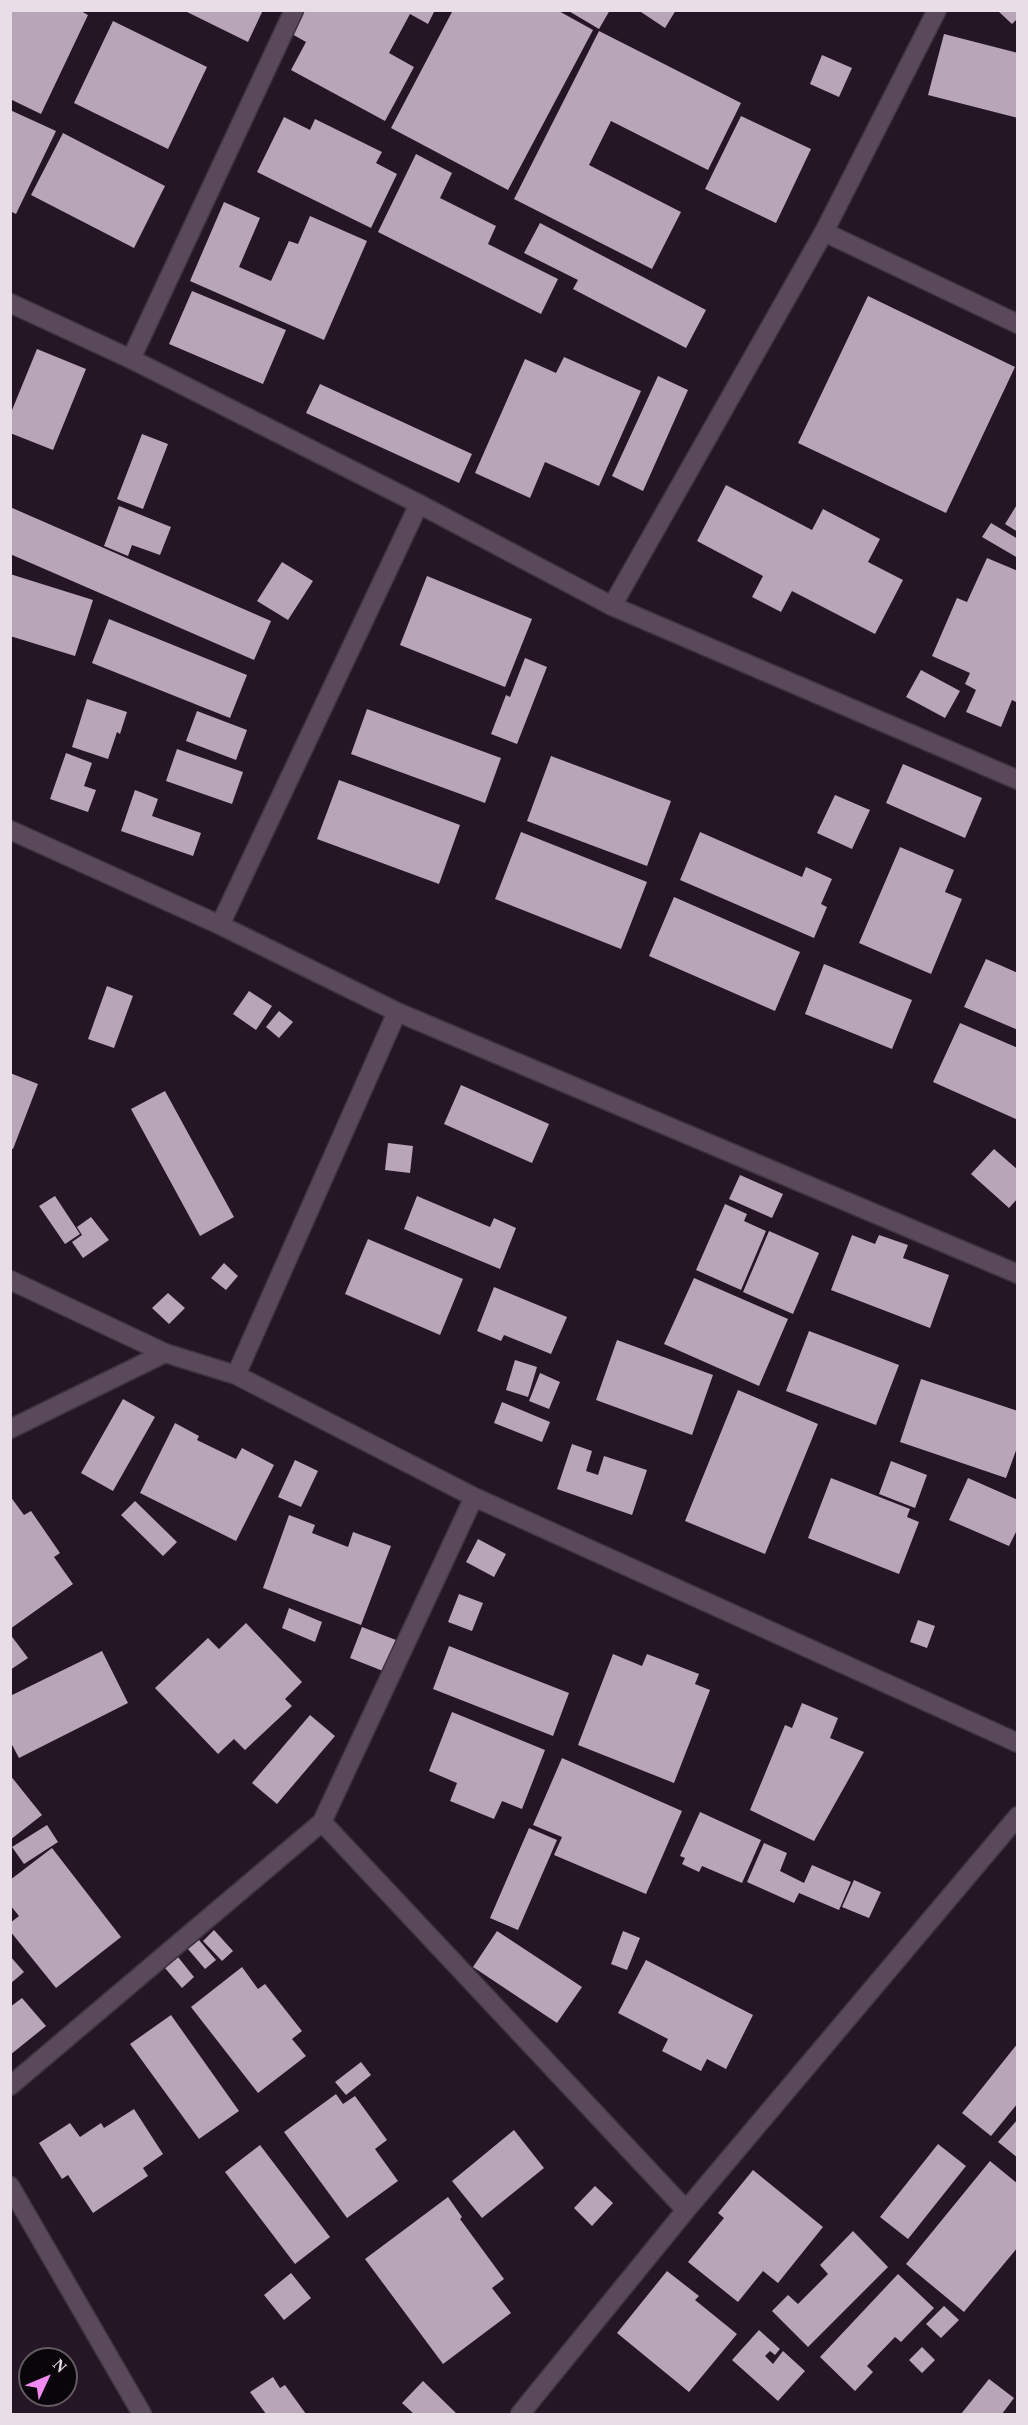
<!DOCTYPE html>
<style>
body{margin:0}
#map{position:relative;width:1028px;height:2425px;overflow:hidden;background:#251625;font-family:Georgia,serif}
canvas{display:block}
.frame{position:absolute;inset:0;border:12px solid #e9dee8;pointer-events:none}
.north{position:absolute;left:18px;top:2347px;width:60px;height:60px;box-sizing:border-box;background:#0a050a;border:2px solid #635c63;border-radius:50%;rotate:46deg;font-size:16px;font-weight:700;line-height:24px;text-align:center;color:#e9dee8}
.north::after{content:'';display:block;margin:auto;width:21px;height:27px;background:#f28af3;clip-path:polygon(50% 0,100% 100%,50% 72%,0 100%)}
</style>
<div id="map">
<canvas width="1028" height="2425"></canvas>
<div class="frame"></div>
<div class="north">N</div>
</div>
<script>
const ctx = document.querySelector('canvas').getContext('2d');
ctx.lineJoin = 'round';
function paint(path, color) {
  ctx.fillStyle = color;
  ctx.fill(path, 'evenodd');
}
function poly(rows) {
  const path = new Path2D();
  for (const r of rows) {
    path.moveTo(r[0], r[1]);
    for (let i = 2; i < r.length; i += 2) path.lineTo(r[i], r[i + 1]);
  }
  return path;
}
function stroke(path, color, width, dash) {
  ctx.strokeStyle = color;
  ctx.lineWidth = width;
  ctx.lineCap = dash ? 'butt' : 'round';
  ctx.setLineDash(dash || []);
  ctx.stroke(path);
}
paint(poly([
 [10,10,79,10,88,15,41,114,10,99],
 [183,10,263,10,248,42],
 [304,10,435,10,428,24,410,14,389,53,414,67,385,121,291,70,306,42,292,34],
 [453,10,557,10,593,30,508,190,391,128],
 [567,10,610,10,599,29],
 [638,10,676,10,665,28],
 [997,10,1018,10,1018,18,1012,24],
 [113,21,207,67,168,149,74,103],
 [599,31,741,103,708,170,611,121,589,165,681,212,652,269,514,199],
 [944,34,1018,53,1018,118,928,95],
 [822,55,852,68,839,97,810,84],
 [10,110,56,131,16,214,10,211],
 [741,116,811,149,776,223,705,189],
 [284,117,310,130,315,119,382,152,376,163,397,174,371,228,257,172],
 [63,133,165,186,134,248,31,195],
 [416,154,452,173,440,198,496,226,488,244,558,279,541,314,378,232],
 [224,202,260,218,239,267,271,281,289,241,298,244,310,216,367,241,324,340,190,281],
 [540,223,706,310,686,348,573,289,578,280,524,253],
 [192,291,286,330,263,384,169,344],
 [868,296,1015,367,946,513,798,443],
 [37,349,86,369,53,450,10,433,10,415],
 [564,357,641,391,599,486,545,462,530,498,475,473,525,359,556,373],
 [658,376,688,390,643,491,612,476],
 [320,384,472,454,459,483,306,413],
 [142,434,168,444,143,509,117,499],
 [726,485,812,530,823,509,880,539,868,562,903,580,875,634,792,591,781,612,752,597,763,576,697,541],
 [1018,503,1018,532,1005,524],
 [119,506,171,527,160,555,132,545,128,556,104,546],
 [10,507,271,621,254,660,10,554],
 [991,523,1018,539,1018,558,982,537],
 [987,558,1018,571,1018,703,1012,700,1001,727,966,712,976,690,965,684,970,673,932,656,957,598,967,602],
 [282,562,313,581,288,620,257,601],
 [10,574,93,600,75,656,10,636],
 [427,576,532,619,505,687,400,645],
 [109,619,247,675,230,718,92,663],
 [525,658,547,667,517,744,491,734,506,695,510,697],
 [921,670,960,691,945,718,906,697],
 [87,699,127,712,120,734,117,732,108,759,72,747],
 [367,709,501,758,485,803,351,754],
 [197,711,247,730,236,760,186,741],
 [177,749,243,772,232,804,166,781],
 [66,753,92,763,84,786,96,790,88,812,50,799],
 [551,756,671,801,647,866,527,821],
 [903,764,982,798,965,838,886,803],
 [339,780,460,825,439,884,317,839],
 [135,790,158,799,152,816,201,833,193,856,121,831],
 [835,795,870,810,852,849,817,833],
 [521,832,647,882,621,949,495,899],
 [700,832,802,877,806,867,832,879,821,904,827,907,814,938,680,880],
 [900,847,954,870,945,892,962,899,931,974,859,943],
 [674,897,800,952,775,1011,649,956],
 [986,959,1018,973,1018,1030,964,1007],
 [824,964,912,1000,892,1049,805,1014],
 [107,986,133,996,114,1048,88,1039],
 [249,991,272,1006,256,1030,233,1014],
 [279,1011,293,1022,279,1038,266,1027],
 [960,1023,1018,1048,1018,1120,933,1082],
 [10,1073,38,1084,13,1149,10,1148],
 [461,1085,549,1124,532,1163,444,1124],
 [165,1091,234,1217,200,1236,131,1109],
 [388,1143,413,1146,410,1173,385,1170],
 [994,1149,1018,1170,1018,1198,1009,1208,971,1174],
 [740,1175,783,1194,772,1218,729,1199],
 [55,1196,80,1234,65,1244,39,1206],
 [417,1196,490,1227,494,1218,516,1228,500,1269,404,1229],
 [725,1204,747,1214,744,1221,766,1231,741,1290,696,1270],
 [91,1217,109,1240,83,1258,72,1242,82,1235,77,1227],
 [769,1231,819,1253,793,1314,743,1292],
 [852,1235,875,1244,879,1235,908,1245,903,1258,949,1275,930,1328,831,1290],
 [368,1239,463,1279,440,1335,345,1294],
 [224,1263,238,1276,226,1290,211,1278],
 [694,1278,788,1319,759,1386,664,1344],
 [494,1287,567,1317,551,1354,504,1335,501,1341,477,1331],
 [168,1293,185,1308,169,1324,152,1308],
 [809,1331,899,1365,876,1425,786,1391],
 [617,1340,713,1375,692,1435,596,1400],
 [515,1360,537,1367,528,1397,506,1390],
 [540,1373,560,1382,549,1409,529,1401],
 [921,1379,1018,1411,1018,1445,1006,1478,900,1442],
 [738,1390,818,1424,765,1554,685,1521],
 [123,1399,155,1417,113,1491,81,1473],
 [502,1402,550,1422,542,1442,494,1423],
 [175,1423,199,1436,197,1440,236,1459,242,1448,274,1465,236,1541,140,1493],
 [572,1444,592,1451,586,1471,598,1475,604,1456,647,1470,632,1515,557,1489],
 [295,1460,318,1471,301,1507,278,1497],
 [891,1461,927,1475,915,1508,879,1494],
 [831,1478,910,1509,907,1517,919,1522,899,1574,808,1538],
 [968,1478,1018,1500,1018,1528,1009,1546,949,1520],
 [10,1496,24,1515,31,1511,60,1553,54,1557,73,1584,10,1629],
 [135,1501,177,1542,163,1556,121,1515],
 [289,1515,315,1525,312,1533,348,1547,353,1532,391,1546,361,1625,263,1588],
 [478,1539,506,1554,494,1577,466,1562],
 [459,1594,483,1603,472,1631,448,1622],
 [289,1608,322,1622,315,1642,282,1628],
 [918,1620,935,1626,927,1648,910,1642],
 [246,1623,302,1682,285,1699,292,1706,245,1750,234,1739,218,1754,155,1688,208,1638,219,1649],
 [362,1627,396,1640,383,1671,350,1658],
 [10,1634,28,1658,10,1670],
 [449,1646,569,1693,553,1736,433,1689],
 [102,1651,128,1703,19,1758,10,1741,10,1696],
 [613,1654,642,1666,647,1654,699,1674,695,1684,710,1690,674,1783,578,1745],
 [802,1703,838,1718,830,1738,864,1752,814,1841,750,1810,785,1725,792,1728],
 [452,1712,545,1750,522,1809,502,1801,494,1819,450,1801,457,1783,429,1771],
 [310,1715,335,1736,277,1804,252,1783],
 [562,1758,682,1811,646,1894,554,1855,562,1837,533,1825],
 [10,1775,42,1815,10,1840],
 [700,1812,761,1840,742,1883,702,1866,699,1872,682,1864,685,1858,680,1856],
 [47,1825,58,1842,24,1864,12,1847],
 [529,1828,557,1840,518,1930,490,1918],
 [764,1843,787,1853,780,1871,804,1883,812,1865,851,1882,839,1910,799,1893,794,1903,747,1882],
 [52,1848,121,1937,56,1988,10,1931,10,1923,19,1916,10,1905,10,1880],
 [854,1880,881,1892,869,1918,842,1907],
 [214,1930,233,1951,222,1961,203,1941],
 [497,1931,582,1987,557,2023,473,1967],
 [623,1931,640,1938,627,1970,611,1964],
 [199,1940,216,1960,205,1969,188,1949],
 [10,1956,24,1972,10,1984],
 [178,1957,194,1977,182,1988,165,1968],
 [646,1960,753,2015,726,2069,707,2059,701,2071,662,2051,668,2039,618,2013],
 [242,1967,258,1989,265,1984,302,2031,292,2039,306,2056,258,2093,191,2007],
 [22,1998,46,2026,10,2055,10,2007],
 [171,2015,239,2111,199,2139,130,2044],
 [1018,2043,1018,2103,991,2136,962,2113],
 [361,2062,371,2075,346,2095,335,2082],
 [336,2094,343,2104,355,2096,387,2140,375,2149,398,2181,347,2218,284,2132],
 [134,2109,163,2154,143,2168,148,2176,93,2213,68,2175,62,2179,39,2143,70,2123,80,2137,101,2123,104,2128],
 [1018,2119,1018,2158,998,2142],
 [514,2130,544,2168,482,2218,452,2181],
 [938,2144,966,2166,908,2239,880,2217],
 [260,2145,330,2237,295,2264,225,2172],
 [990,2161,1018,2184,1018,2247,964,2312,906,2264],
 [753,2170,823,2227,778,2283,763,2271,738,2302,688,2262,724,2218,718,2213],
 [595,2186,613,2203,592,2226,574,2208],
 [448,2197,462,2217,460,2219,504,2279,492,2288,511,2313,443,2364,365,2259],
 [853,2231,888,2267,808,2347,772,2311,788,2295,798,2304,828,2274,820,2265],
 [667,2271,699,2296,695,2300,737,2334,689,2392,617,2333],
 [291,2273,311,2298,284,2320,264,2295],
 [898,2274,934,2308,901,2342,895,2337,867,2366,873,2372,855,2391,820,2357],
 [944,2306,959,2320,941,2338,926,2324],
 [759,2330,780,2349,775,2355,770,2351,765,2356,773,2364,783,2351,805,2371,778,2401,732,2360],
 [922,2347,935,2360,922,2373,909,2360],
 [273,2377,280,2388,285,2385,306,2414,266,2414,250,2392],
 [989,2379,1014,2398,1002,2414,961,2414],
 [423,2381,457,2414,414,2414,402,2403]
]), '#b9a5b8');
const street = poly([
 [824,232,1018,324],
 [10,303,131,359,419,504,612,606,1018,780],
 [131,359,294,10],
 [612,606,824,232,937,10],
 [10,830,220,925,397,1012,1018,1274],
 [220,925,419,504],
 [10,1280,165,1353],
 [236,1375,397,1012],
 [10,1429,165,1353,236,1375,474,1497,1018,1743],
 [322,1822,686,2210],
 [10,2086,322,1822,474,1497],
 [10,2186,142,2414],
 [520,2414,686,2210,1018,1816]
]);
stroke(street, '#3e333e', 21);
stroke(street, '#5a495a', 18);
</script>
